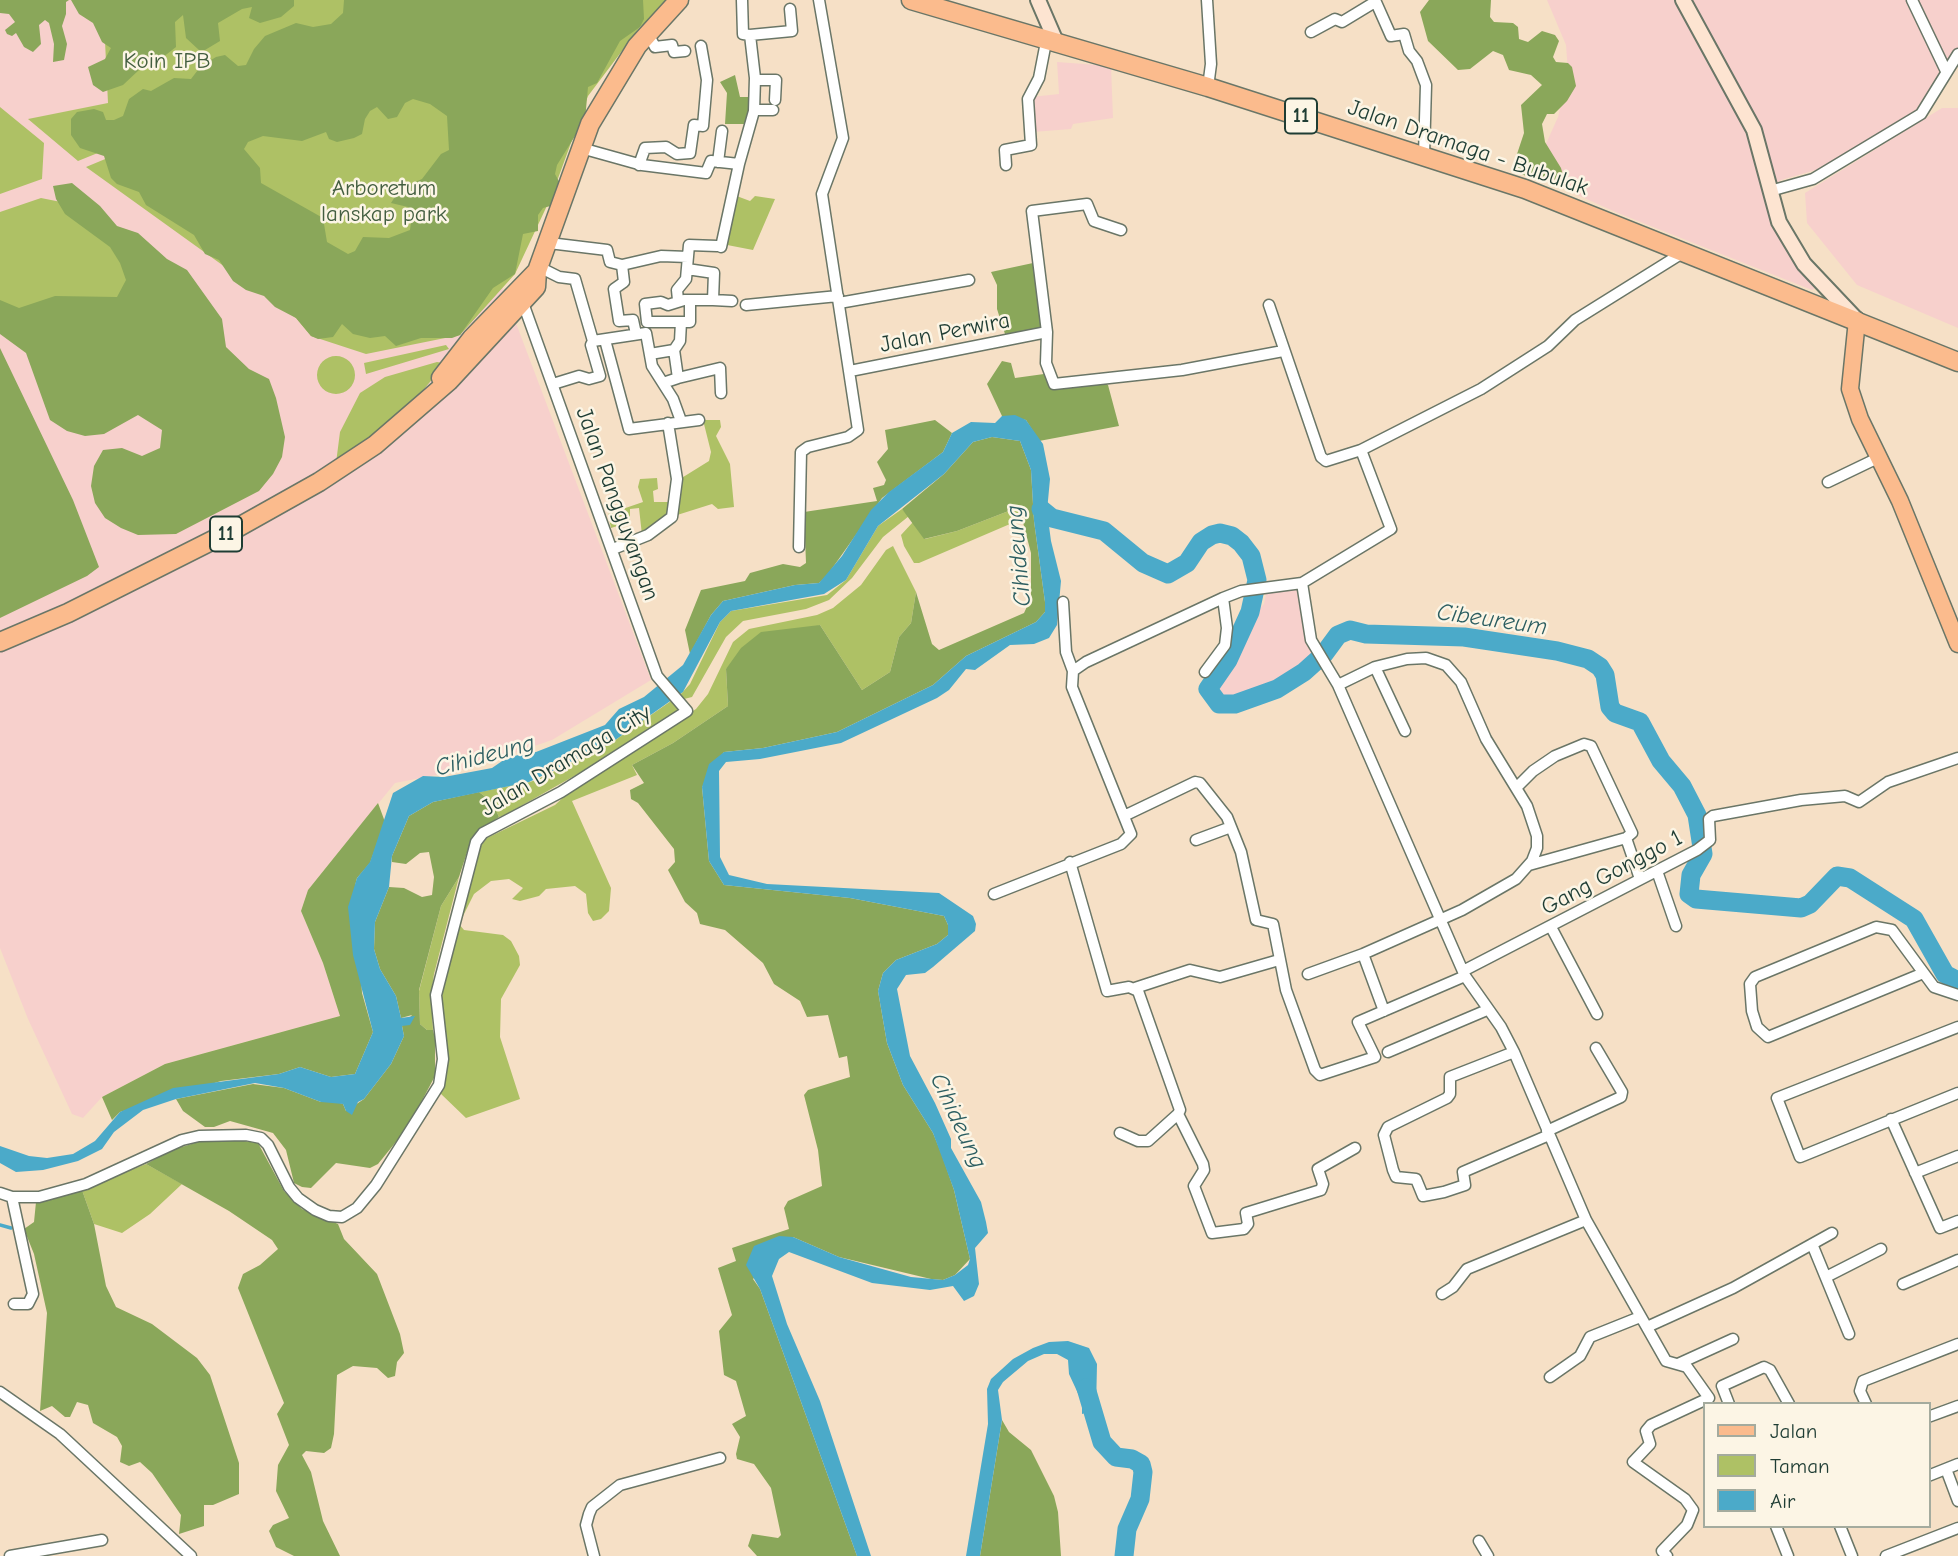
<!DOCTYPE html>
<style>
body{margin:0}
#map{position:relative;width:1958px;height:1556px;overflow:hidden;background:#f6e0c6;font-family:"Comic Neue",sans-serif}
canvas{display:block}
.legend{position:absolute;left:1703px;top:1402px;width:228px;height:126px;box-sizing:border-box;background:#fcf5e5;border:2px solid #a4ab9e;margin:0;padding:9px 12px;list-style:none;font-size:21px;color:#1f3d34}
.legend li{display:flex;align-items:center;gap:14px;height:35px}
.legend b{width:35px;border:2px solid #a4ab9e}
</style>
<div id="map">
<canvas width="1958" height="1556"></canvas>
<ul class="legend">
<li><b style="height:9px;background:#fbbb8d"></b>Jalan</li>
<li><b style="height:19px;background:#aec165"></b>Taman</li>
<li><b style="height:19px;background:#4baac9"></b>Air</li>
</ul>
</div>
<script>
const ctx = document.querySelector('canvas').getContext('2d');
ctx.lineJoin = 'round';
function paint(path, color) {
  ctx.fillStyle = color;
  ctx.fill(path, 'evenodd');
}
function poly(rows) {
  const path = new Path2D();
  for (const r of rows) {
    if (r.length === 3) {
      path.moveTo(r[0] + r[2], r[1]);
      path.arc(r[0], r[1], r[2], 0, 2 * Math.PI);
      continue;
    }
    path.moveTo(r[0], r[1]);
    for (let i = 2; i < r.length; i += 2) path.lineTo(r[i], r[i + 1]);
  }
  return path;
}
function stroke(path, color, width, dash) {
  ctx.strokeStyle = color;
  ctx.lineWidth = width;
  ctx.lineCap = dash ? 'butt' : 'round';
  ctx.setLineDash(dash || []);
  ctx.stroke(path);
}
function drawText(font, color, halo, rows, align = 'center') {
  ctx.font = font + ' "Comic Neue",sans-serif';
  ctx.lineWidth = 5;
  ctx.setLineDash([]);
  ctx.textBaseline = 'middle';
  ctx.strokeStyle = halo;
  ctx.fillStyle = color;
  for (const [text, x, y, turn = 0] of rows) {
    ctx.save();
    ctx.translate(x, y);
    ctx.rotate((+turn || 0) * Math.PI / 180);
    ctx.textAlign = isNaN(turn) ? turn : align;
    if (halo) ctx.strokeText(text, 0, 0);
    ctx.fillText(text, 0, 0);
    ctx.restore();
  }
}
paint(poly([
 [0,0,655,0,603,52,494,265,651,680,552,740,467,769,395,783,308,890,301,911,323,963,340,1016,165,1064,102,1097,83,1118,72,1114,28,1019,0,948],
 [1547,0,1958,0,1958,56,1929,99,1915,111,1833,165,1781,180,1766,191,1816,287,1812,290,1618,213,1532,175,1558,117,1568,73,1566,45],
 [1057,62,1111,66,1113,118,1073,124,1071,129,1033,132,1031,97,1059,94],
 [1942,108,1958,108,1958,328,1857,285,1807,223,1805,193],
 [1296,588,1313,660,1282,681,1238,698,1219,701,1212,693,1215,686,1257,611,1264,604,1266,594]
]), '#f7d0cc');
paint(poly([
 [103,0,475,0,78,161,28,119,108,103],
 [487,0,676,0,640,27,588,96,552,195,515,274,460,335,366,354,311,336,296,318,86,167],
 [0,107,44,143,42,179,0,194],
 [734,195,750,201,755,196,775,199,753,250,722,244],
 [41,198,91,208,149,289,21,323,0,307,0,212],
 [446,345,449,349,366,374,364,363],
 [336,375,19],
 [437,362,443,363,441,369,407,409,336,463,340,432,360,393,385,377],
 [703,420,720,420,721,427,716,436,730,464,734,507,718,509,712,504,674,516,680,479,709,461,711,452],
 [657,478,658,489,653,491,654,502,671,502,671,515,642,535,639,508,630,509,630,522,611,528,608,514,643,502,638,487,640,479],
 [1019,507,1024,518,919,563,914,563,904,546,901,535,913,522,925,539,957,531],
 [902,509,909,516,883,537,852,578,829,600,806,609,743,621,726,637,692,697,684,699,680,695,690,684,720,622,731,611,827,595,846,580,878,526],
 [893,546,916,592,911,623,899,637,890,672,862,690,820,625,726,669,728,706,673,743,632,765,637,775,572,801,611,888,609,911,601,919,593,921,588,913,586,894,575,886,546,889,539,896,520,901,512,899,523,888,509,879,491,881,474,894,459,924,464,930,503,935,511,941,519,956,520,965,501,999,500,1037,520,1099,466,1118,440,1093,447,1074,441,1006,443,989,477,851,487,838,555,805,579,783,696,709,708,694,733,642,749,629,817,615,833,608,861,585,886,550],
 [671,701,677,705,678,711,599,762,505,815,499,817,492,802,479,792,530,782,545,776,611,743],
 [459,877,434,974,431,995,433,1030,427,1030,420,1024,419,991,441,906],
 [146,1164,182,1184,150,1214,122,1233,94,1224,82,1190]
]), '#aec165');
paint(poly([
 [0,0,69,0,66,2,66,14,62,26,67,44,64,60,53,62,54,44,49,23,45,20,39,25,41,44,33,52,24,47,16,33,12,36,7,34,5,30,15,22,9,14,0,13],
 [71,0,294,0,294,6,281,17,260,23,249,18,252,7,242,9,218,23,220,41,205,50,199,50,186,38,183,15,175,22,176,47,158,61,140,69,123,85,103,92,93,85,88,67,105,59,111,48,102,42,93,23,79,14],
 [344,0,643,0,644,19,640,27,620,41,597,83,588,87,585,120,557,165,555,174,563,189,558,204,543,208,538,215,538,231,523,234,515,274,493,288,460,335,452,338,421,338,396,346,385,336,370,338,353,334,342,324,333,337,318,339,311,336,296,318,275,307,264,296,246,290,233,281,219,260,205,254,194,235,146,205,139,192,117,184,111,178,104,156,80,148,71,135,71,119,77,112,94,109,103,112,106,120,114,120,123,116,129,99,143,89,151,91,174,78,191,79,201,66,216,57,225,55,238,66,246,65,254,49,265,36,296,23,313,27,331,24,343,13],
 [413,99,430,104,447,116,449,150,441,154,422,179,400,189,391,203,408,207,412,214,410,230,389,238,363,237,355,251,348,254,327,242,323,218,261,183,260,168,244,149,248,142,263,136,302,141,326,132,329,139,337,142,354,138,362,134,365,119,370,111,377,107,388,119,397,117,405,103],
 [1429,0,1491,0,1490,17,1494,22,1513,23,1518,27,1519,39,1528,42,1542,31,1555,35,1559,41,1553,57,1556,62,1568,63,1572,67,1576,86,1567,101,1554,114,1547,114,1542,124,1545,142,1561,168,1563,175,1559,180,1526,176,1515,171,1513,166,1524,133,1521,105,1542,85,1531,75,1509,70,1503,55,1493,51,1470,69,1458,70,1428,41,1420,12],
 [735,75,740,97,754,97,751,124,725,124,727,93,720,82],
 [72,183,100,206,117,226,138,233,167,259,187,270,222,319,226,347,249,369,269,379,276,398,285,437,282,457,273,474,259,491,176,534,138,535,121,528,105,518,95,503,91,486,94,466,103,450,122,448,142,456,160,448,162,430,138,415,104,434,85,436,67,431,50,420,26,353,0,334,0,300,19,308,55,296,117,297,126,280,120,263,110,247,65,214,56,199,53,186],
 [1033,263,1044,328,1005,334,997,309,997,285,991,272],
 [0,348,73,500,99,567,87,576,0,618],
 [1002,361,1011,363,1015,378,1044,374,1051,384,1104,382,1108,385,1119,426,1039,441,1026,420,1002,416,987,384],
 [935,420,952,433,943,452,882,498,826,577,819,583,795,585,723,601,711,615,690,654,685,630,701,590,745,581,750,573,783,564,800,567,806,563,804,512,877,501,873,488,884,485,886,480,877,462,888,449,885,430],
 [992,437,1020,441,1031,470,1034,521,1045,602,1045,612,1036,622,966,656,933,685,837,732,763,748,724,752,702,787,709,861,724,885,850,898,944,916,948,925,948,935,937,944,896,960,883,973,878,991,887,1043,903,1085,933,1133,942,1155,954,1190,970,1259,955,1275,943,1280,931,1279,839,1257,793,1237,753,1279,760,1289,857,1556,757,1556,748,1546,752,1534,778,1538,781,1535,771,1488,754,1464,737,1459,736,1454,740,1437,732,1424,746,1416,736,1381,724,1375,719,1331,732,1315,718,1268,736,1261,732,1248,789,1229,784,1208,788,1201,822,1186,818,1150,804,1095,808,1090,850,1077,847,1056,839,1058,828,1015,807,1017,800,1001,774,984,763,963,725,930,700,924,697,913,685,902,668,870,675,862,674,849,638,803,631,799,630,790,644,783,632,765,673,743,728,706,726,669,741,648,761,632,820,625,862,690,890,672,899,637,911,623,916,592,932,644,939,650,1024,613,1031,598,1031,553,1019,507,957,531,924,539,902,509,944,474,973,442],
 [479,792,492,802,499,817,472,837,459,877,441,906,419,990,420,1024,427,1030,433,1030,435,1038,435,1076,408,1127,378,1164,370,1168,336,1163,311,1188,302,1187,294,1183,286,1150,273,1133,230,1121,214,1127,205,1127,183,1111,176,1099,253,1084,284,1088,321,1102,334,1101,343,1104,346,1111,364,1099,391,1064,404,1036,402,1026,412,1015,401,1018,396,996,380,969,374,949,375,922,389,887,404,888,422,897,432,895,434,877,429,852,420,853,406,864,392,862,392,856,409,816,433,802],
 [378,803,385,822,370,863,357,878,355,886,362,993,373,1032,355,1074,331,1077,300,1067,279,1074,221,1081,120,1112,112,1120,102,1097,165,1064,340,1016,323,963,301,911,308,890],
 [230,1139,258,1143,284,1191,302,1209,338,1224,344,1239,377,1274,400,1334,404,1353,397,1362,395,1376,388,1378,377,1368,353,1366,337,1375,334,1434,331,1448,324,1453,306,1451,302,1455,311,1472,323,1521,340,1556,294,1556,276,1547,269,1531,273,1525,289,1518,276,1491,278,1465,289,1445,277,1414,284,1403,238,1288,243,1274,260,1265,278,1249,272,1240,229,1211,146,1164,172,1150,198,1142],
 [82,1190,94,1224,106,1286,116,1307,152,1324,197,1358,210,1375,239,1463,239,1494,213,1505,204,1505,204,1526,179,1534,181,1515,152,1473,140,1462,129,1466,120,1462,122,1446,117,1437,93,1423,88,1405,77,1402,70,1417,65,1417,52,1406,40,1411,47,1313,34,1254,24,1229,34,1222,36,1202],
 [1002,1420,1009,1432,1031,1450,1054,1496,1058,1512,1061,1556,980,1556]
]), '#8aa75a');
paint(poly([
 [1015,415,1026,420,1043,444,1050,479,1047,511,1051,541,1061,581,1057,625,1049,638,1034,644,1010,645,975,670,966,669,949,690,937,698,841,743,760,759,726,762,719,771,720,857,729,875,767,884,939,893,973,916,976,924,975,931,933,967,925,973,906,975,897,989,910,1056,935,1103,951,1139,951,1148,981,1202,986,1222,988,1233,975,1248,979,1284,974,1296,964,1301,953,1286,930,1290,872,1283,789,1252,779,1259,772,1276,787,1324,820,1401,871,1556,857,1556,760,1289,746,1265,754,1246,779,1236,793,1237,839,1257,911,1277,943,1280,955,1275,968,1265,970,1259,954,1190,933,1133,903,1085,887,1043,878,991,883,973,896,960,937,944,948,935,948,925,944,916,850,898,724,885,709,861,702,787,709,764,724,752,763,748,837,732,933,685,966,656,1036,622,1045,612,1045,602,1034,521,1031,470,1020,441,992,437,973,442,944,474,878,526,846,580,824,594,731,611,720,622,683,692,611,743,529,782,433,802,409,816,392,856,389,887,375,922,374,949,380,969,396,996,401,1018,415,1016,410,1025,402,1026,404,1036,391,1064,364,1099,358,1102,352,1115,346,1111,343,1104,321,1102,284,1088,255,1083,176,1099,143,1110,114,1132,102,1149,78,1161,43,1170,16,1172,0,1163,0,1146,29,1156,47,1158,73,1154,95,1141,120,1112,173,1088,279,1074,300,1067,331,1077,355,1074,373,1032,353,955,348,907,357,878,370,862,393,793,423,776,444,777,492,768,508,757,536,752,605,725,619,709,644,697,683,665,711,615,723,601,795,585,819,583,842,556,871,510,889,492,943,452,952,433,971,422,995,423,1002,416],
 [1068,1341,1089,1348,1097,1364,1096,1410,1082,1414,1082,1402,1069,1374,1068,1360,1057,1354,1044,1354,1028,1361,1003,1382,998,1390,1002,1420,980,1556,966,1556,988,1424,987,1389,991,1379,1013,1359,1033,1348,1049,1342]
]), '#4baac9');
stroke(poly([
 [0,1225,11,1228]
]), '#4baac9', 3.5);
stroke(poly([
 [1041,509,1052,518,1104,531,1143,563,1168,574,1187,563,1201,542,1212,535,1220,533,1232,536,1241,543,1251,556,1257,580,1250,612,1228,660,1208,689,1219,704,1235,704,1277,689,1304,672,1324,654,1338,635,1350,630,1366,634,1464,637,1557,651,1588,659,1600,667,1605,675,1610,707,1615,713,1640,722,1661,761,1682,786,1697,815,1703,854,1691,875,1689,894,1696,899,1801,908,1810,904,1837,876,1850,878,1914,919,1945,974,1958,981],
 [1086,1388,1102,1442,1116,1457,1132,1459,1141,1464,1143,1472,1140,1499,1127,1529,1124,1556]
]), '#4baac9', 19);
const street = poly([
 [1207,0,1211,64,1208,87],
 [1375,0,1391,36,1404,34,1409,51,1417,61,1426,85,1424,155],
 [1912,0,1946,71],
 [1311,32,1335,19,1342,22,1375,2],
 [648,33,655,47,672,45,674,52,685,51],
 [750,35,792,31,790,9],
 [755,80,776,80,775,100],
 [754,110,773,110],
 [581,148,642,165,706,173,711,161,739,164],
 [718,162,722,131],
 [639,165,645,148,666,147,677,154,690,153,694,125,703,126,707,80,701,46],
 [1006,165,1005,150,1031,145,1028,99,1039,78,1046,42],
 [1770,191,1813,179,1921,114,1958,54],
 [1121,230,1094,221,1087,204,1032,211,1047,332,1046,363,1054,384,1182,370,1283,351],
 [549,243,607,250,610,262,622,265,661,256,688,257],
 [721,247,739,164,754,111,755,78,750,35,743,34,742,0],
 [622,265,624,282,614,289,619,321,633,320,636,334],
 [539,267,559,277,575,279,593,341,646,333,652,366,673,399,681,421],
 [687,269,714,273,713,300],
 [678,300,677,290,686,279,689,245,717,246],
 [690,300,690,322,647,322,645,304,661,302,668,305,684,300,713,300,732,301],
 [839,303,969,280],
 [746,305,838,296],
 [1269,305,1321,457,1326,461,1361,450],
 [605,340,629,429,699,420],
 [650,354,674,350],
 [850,371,1047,332],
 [678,378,720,368,721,393],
 [663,383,678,378,674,350,680,341,681,322],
 [553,384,579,376,589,379,600,376,591,345,593,341],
 [1828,482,1880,457],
 [799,547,801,452,808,447,848,437,858,430,822,194,843,138,819,0],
 [613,549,648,535,672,517,677,479,668,423],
 [1063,602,1066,652,1073,671],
 [1375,667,1405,731],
 [1205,672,1225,645,1227,628,1223,598],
 [1516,788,1533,771,1555,756,1584,744,1591,746,1632,833,1626,838,1640,879],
 [1126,815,1195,782,1200,783,1227,817,1241,852,1256,920,1273,924,1286,990,1315,1070,1320,1075,1375,1057,1358,1022,1465,976],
 [1196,840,1231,827],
 [1070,862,1107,991,1129,987,1138,991,1180,1110,1178,1114,1203,1164,1204,1170,1194,1186,1212,1233,1244,1229,1248,1224,1246,1213,1321,1190,1323,1184,1318,1169,1355,1148],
 [1529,865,1626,838],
 [1657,871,1676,926],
 [994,894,1121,844,1131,834,1072,687,1073,671,1086,662,1223,598,1241,591,1302,583],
 [1551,927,1597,1014],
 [1363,954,1384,1011],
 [1463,971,1697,850,1710,840,1709,819,1713,816,1801,800,1845,796,1859,802,1888,782,1958,758],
 [1308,974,1363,954,1462,910,1516,879,1532,861,1537,848,1537,836,1527,806,1486,739,1461,682,1446,665,1426,658,1407,659,1375,667,1338,685],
 [1921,974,1768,1037,1757,1027,1752,1011,1750,984,1755,977,1876,927,1892,930,1934,987,1958,995],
 [1135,988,1190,970,1220,977,1279,960],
 [1958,1027,1777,1098,1800,1157,1958,1093],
 [1388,1052,1487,1010],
 [1514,1052,1450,1077,1450,1094,1447,1098,1388,1127,1384,1135,1393,1170,1396,1177,1416,1179,1423,1196,1444,1192,1465,1185,1463,1172,1549,1135],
 [1891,1119,1940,1228,1958,1221],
 [1547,1131,1621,1097,1622,1092,1596,1048],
 [1120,1133,1138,1141,1148,1141,1178,1114],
 [1915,1173,1958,1156],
 [0,1193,12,1197,39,1197,86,1184,182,1140,199,1136,246,1135,261,1138,268,1145,289,1187,298,1198,315,1210,329,1216,342,1217,357,1208,376,1185,439,1085,443,1059,436,995,476,842,483,833,561,792,687,711,657,676,523,303],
 [12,1197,33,1294,28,1304,14,1304],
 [1812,1244,1849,1334],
 [1826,1277,1881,1249],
 [1903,1284,1958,1260],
 [1442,1294,1453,1287,1467,1269,1586,1220],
 [1647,1327,1733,1288,1832,1233],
 [1678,1364,1733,1339],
 [1550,1377,1580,1356,1590,1337,1640,1317],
 [0,1392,60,1434,191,1556],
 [1729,1404,1722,1386,1764,1367,1770,1370,1789,1404],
 [1866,1404,1860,1391,1863,1381,1958,1344],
 [1928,1417,1958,1406],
 [1946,1469,1958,1501],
 [1928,1476,1958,1464],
 [1776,1526,1788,1556],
 [1840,1526,1852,1556],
 [1479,1541,1488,1556],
 [10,1556,102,1540],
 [594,1556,586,1525,589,1514,592,1507,620,1485,720,1458],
 [1667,1556,1662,1551,1687,1525,1693,1510,1685,1499,1633,1462,1650,1444,1646,1431,1651,1425,1709,1398,1687,1367,1666,1361,1586,1220,1514,1052,1501,1027,1465,976,1338,685,1311,640,1302,583,1391,529,1361,450,1481,389,1548,346,1575,320,1684,252],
 [1886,1556,1958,1528]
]);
const secondary = poly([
 [1038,0,1057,44],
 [1683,0,1754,130,1779,222,1804,264,1856,319]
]);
const primary = poly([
 [1857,320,1850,389,1860,419,1900,501,1958,644]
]);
const highway = poly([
 [911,0,1208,87,1525,189,1958,362],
 [441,378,472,338,537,271],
 [0,642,68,613,237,528,319,482,375,445,449,381,536,287,537,271,590,124,637,46,679,0]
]);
stroke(street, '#6a7667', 13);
stroke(secondary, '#6a7667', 18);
stroke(primary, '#6a7667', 19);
stroke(highway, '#6a7667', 21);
stroke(street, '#fff', 10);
stroke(secondary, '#fde4d1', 14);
stroke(primary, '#fbbb8d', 16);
stroke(highway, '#fbbb8d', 18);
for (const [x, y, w] of [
 [1301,116,32],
 [226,534,32]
]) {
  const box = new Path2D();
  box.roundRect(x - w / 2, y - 17.5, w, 35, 5);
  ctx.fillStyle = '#fcf5e5';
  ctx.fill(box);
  stroke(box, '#1f3d34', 2);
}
drawText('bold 21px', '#1f3d34', null, [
 ["11",1301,116],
 ["11",226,534]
]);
drawText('23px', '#435e40', '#fcf5e5', [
 ["Koin IPB",167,61],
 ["Arboretum",384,188],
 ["lanskap park",384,214]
]);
drawText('23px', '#1f3d34', '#fcf5e5', [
 ["Jalan Dramaga - Bubulak",1468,148,19],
 ["Jalan Perwira",945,333,-11],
 ["Jalan Pangguyangan",617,504,70],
 ["Jalan Dramaga City",566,761,-31],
 ["Gang Gonggo 1",1612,873,-28]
]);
drawText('italic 24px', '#2c5e61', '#fcf5e5', [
 ["Cihideung",1019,556,-95],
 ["Cibeureum",1492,620,8],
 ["Cihideung",485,756,-15],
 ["Cihideung",958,1121,65]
]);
</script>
